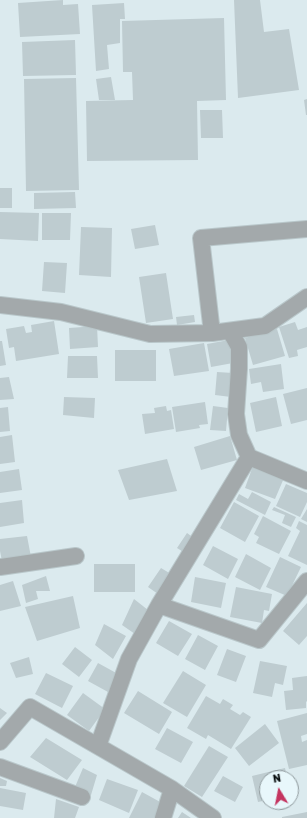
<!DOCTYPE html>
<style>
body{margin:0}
#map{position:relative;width:307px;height:818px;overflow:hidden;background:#dbeaee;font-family:Rubik,sans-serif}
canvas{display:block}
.north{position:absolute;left:259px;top:770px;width:40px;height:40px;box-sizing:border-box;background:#e8f7fb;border:1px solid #8e999c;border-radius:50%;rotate:350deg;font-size:11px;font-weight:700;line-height:16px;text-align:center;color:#080d0e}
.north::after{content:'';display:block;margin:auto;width:14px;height:18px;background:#c43560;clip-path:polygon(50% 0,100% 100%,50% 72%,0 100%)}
</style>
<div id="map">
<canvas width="307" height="818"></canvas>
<div class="north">N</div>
</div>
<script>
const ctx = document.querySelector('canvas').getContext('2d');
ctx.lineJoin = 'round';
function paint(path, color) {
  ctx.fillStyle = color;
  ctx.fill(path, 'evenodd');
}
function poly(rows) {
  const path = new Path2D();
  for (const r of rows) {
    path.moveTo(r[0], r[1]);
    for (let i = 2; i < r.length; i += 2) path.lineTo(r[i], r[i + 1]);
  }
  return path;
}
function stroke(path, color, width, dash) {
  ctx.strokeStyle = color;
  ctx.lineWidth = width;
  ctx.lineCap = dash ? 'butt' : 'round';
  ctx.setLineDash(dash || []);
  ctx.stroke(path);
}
paint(poly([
 [63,0,63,5,78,4,80,34,20,37,18,3],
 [234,0,260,0,264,32,289,29,299,90,238,98],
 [124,3,125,19,120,19,120,43,107,45,109,69,96,71,92,5],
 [224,18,226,100,197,101,198,160,87,161,86,101,133,100,132,72,123,72,122,21],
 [75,40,76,75,23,76,22,42],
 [111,77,115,100,99,100,96,79],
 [76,78,79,190,26,191,24,79],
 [307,99,307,115,306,115,304,100],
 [200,110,222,110,223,138,201,138],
 [0,188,12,188,12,208,0,208],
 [75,192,76,208,34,209,34,193],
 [0,212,39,213,38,241,0,239],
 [42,213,71,213,70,240,42,240],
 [155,225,159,245,135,249,131,229],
 [81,227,112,228,111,277,79,275],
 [44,262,67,263,65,293,42,291],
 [166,273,173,319,146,323,139,277],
 [194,315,195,322,177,325,176,317],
 [54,321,59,354,16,361,14,347,9,348,6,329,24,326,26,333,32,332,31,325],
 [295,322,298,330,307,327,307,347,297,350,298,356,289,358,279,327],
 [97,326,98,347,70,349,69,328],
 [277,329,285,356,253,365,245,338],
 [229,340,233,363,211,367,207,344],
 [0,341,2,341,6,365,0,366],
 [204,343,209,371,174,376,169,349],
 [115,350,156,350,156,381,115,381],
 [68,356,97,356,98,378,67,378],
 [281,364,284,389,263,392,261,382,251,384,249,369],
 [217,372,233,373,231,397,215,395],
 [9,377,14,399,0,400,0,378],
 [307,388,307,420,291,424,283,394],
 [64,397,95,398,94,418,63,415],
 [276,397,282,426,256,432,250,403],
 [205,402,208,424,199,425,200,428,176,432,172,407],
 [166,406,167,411,171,410,174,429,145,434,142,414,155,413,154,408],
 [213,406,228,408,226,431,210,430],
 [8,407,10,431,0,432,0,408],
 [12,435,15,462,0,464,0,437],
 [230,436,237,460,201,470,194,447],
 [167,459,177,491,129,500,118,470],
 [253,466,284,478,275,499,245,488],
 [19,469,22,490,0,493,0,472],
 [286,484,307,493,307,502,300,517,276,506],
 [252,492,271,502,265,515,236,500,239,494,248,499],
 [22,500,24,523,0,527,0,503],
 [234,502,259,516,245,542,220,528],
 [274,507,296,517,291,527,282,523,285,515,272,510],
 [307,509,307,522,301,519],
 [263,516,291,531,279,554,256,543,259,537,254,534],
 [299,521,307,525,307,565,288,556,300,531,296,528],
 [187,533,194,538,185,553,177,548],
 [27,536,31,557,2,561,0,551,0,539],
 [213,546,238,559,228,579,203,565],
 [246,554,271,568,260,590,235,577],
 [280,557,301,567,287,596,266,587],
 [94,564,135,564,135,592,94,592],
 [161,568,171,574,158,594,148,587],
 [46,576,50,591,36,591,38,599,26,603,22,585],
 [195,577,226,583,221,608,191,602],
 [13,581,21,606,0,611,0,585],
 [236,587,272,594,269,611,264,610,262,623,230,617],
 [73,596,80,628,37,641,25,607],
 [134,599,148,610,135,634,122,625],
 [307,603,307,636,299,645,283,631],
 [169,621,192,634,178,656,156,643],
 [104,624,126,636,113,659,95,645],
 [198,635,218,646,205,670,185,659],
 [75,647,92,660,79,677,62,664],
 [227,649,246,656,236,682,217,675],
 [29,657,33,674,16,678,10,663],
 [260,661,287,666,283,685,275,683,272,697,253,693],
 [98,663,118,674,108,692,88,681],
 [183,671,206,685,187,717,163,703],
 [46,673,73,686,62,708,35,694],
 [307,676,307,701,306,702,306,708,286,710,284,691,293,690,292,678],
 [138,691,172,712,159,734,124,713],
 [83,693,105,709,89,731,67,715],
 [206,696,220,704,223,699,233,705,230,709,240,715,243,712,251,717,231,749,208,735,206,739,187,728],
 [0,708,7,713,0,720],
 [307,713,307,734,301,736,302,742,307,740,307,765,289,769,277,721],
 [265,724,279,743,249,766,235,748],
 [167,728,193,742,181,763,155,749],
 [46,738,82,760,67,780,30,757],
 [209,746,228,757,202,797,184,786],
 [83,768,97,775,91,795,75,787],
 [285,768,287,778,267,778,267,800,258,802,252,776],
 [223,776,243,787,235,802,214,791],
 [0,778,7,781,6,786,0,786],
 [107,779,138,790,129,813,99,800],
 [0,788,26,793,23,810,0,806],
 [142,792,162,803,156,818,129,818],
 [56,799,79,807,75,818,54,818],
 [182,812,191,818,178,818],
 [307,812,307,818,282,818,282,817]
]), '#beccd0');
const street = poly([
 [0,305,61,312,150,334,212,333,265,326,307,297],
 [230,331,239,347,239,369,236,414,239,435,249,457,307,481],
 [212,333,201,238,307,229],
 [0,567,76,556],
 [159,605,259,640,307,581],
 [0,742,30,707,172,789,213,818],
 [98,746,129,659,159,605,249,457],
 [0,767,82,797],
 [163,818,172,789]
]);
stroke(street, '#b9c7ca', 18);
stroke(street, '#a3a9ab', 16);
</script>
